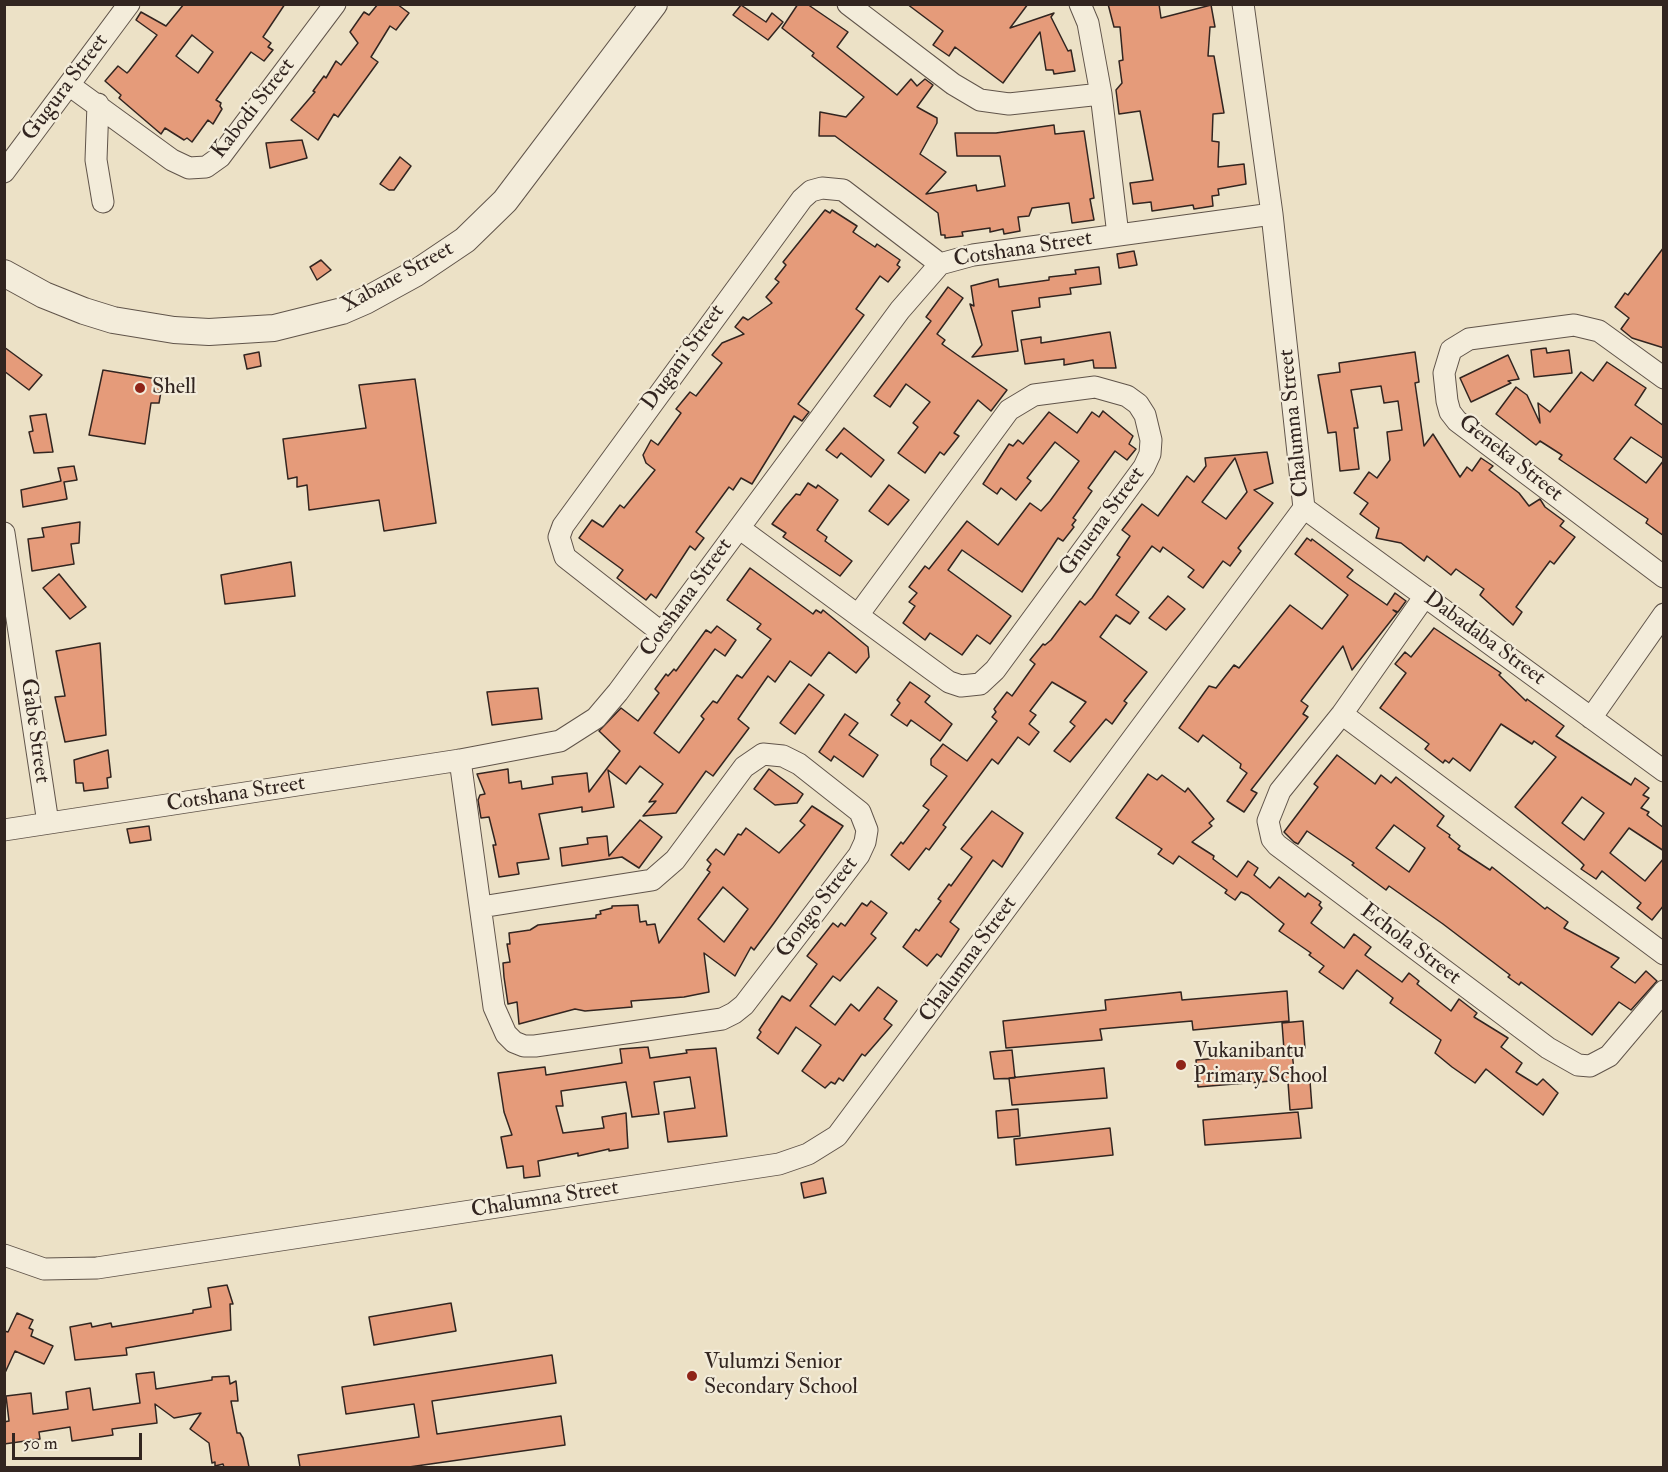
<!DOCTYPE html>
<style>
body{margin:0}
#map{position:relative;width:1668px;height:1472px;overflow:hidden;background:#ece1c6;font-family:"IM FELL Double Pica",serif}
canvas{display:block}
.frame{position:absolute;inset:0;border:6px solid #322520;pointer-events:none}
.scale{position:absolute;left:12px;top:1433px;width:130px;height:27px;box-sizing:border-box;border:3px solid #322520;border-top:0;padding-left:8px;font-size:18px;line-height:21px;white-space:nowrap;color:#322520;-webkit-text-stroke:4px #f3ecda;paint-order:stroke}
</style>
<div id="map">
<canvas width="1668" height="1472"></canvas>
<div class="frame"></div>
<div class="scale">50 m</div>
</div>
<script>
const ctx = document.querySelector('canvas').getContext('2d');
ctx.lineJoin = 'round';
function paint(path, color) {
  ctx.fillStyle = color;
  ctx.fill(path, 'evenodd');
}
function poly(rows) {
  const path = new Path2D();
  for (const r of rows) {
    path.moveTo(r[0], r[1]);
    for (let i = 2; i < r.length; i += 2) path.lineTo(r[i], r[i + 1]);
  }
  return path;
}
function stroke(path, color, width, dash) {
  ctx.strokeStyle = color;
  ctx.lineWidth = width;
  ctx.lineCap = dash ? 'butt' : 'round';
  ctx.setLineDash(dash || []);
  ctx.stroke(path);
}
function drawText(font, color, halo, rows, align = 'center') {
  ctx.font = font + ' "IM FELL Double Pica",serif';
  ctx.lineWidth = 4.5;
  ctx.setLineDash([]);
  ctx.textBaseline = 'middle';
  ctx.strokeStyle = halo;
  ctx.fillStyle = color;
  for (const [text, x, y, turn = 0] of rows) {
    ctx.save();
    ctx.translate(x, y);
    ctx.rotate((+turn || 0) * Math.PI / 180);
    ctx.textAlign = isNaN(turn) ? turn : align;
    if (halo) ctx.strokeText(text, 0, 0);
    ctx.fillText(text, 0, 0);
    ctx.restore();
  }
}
const building = poly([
 [184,4,285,4,263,37,271,43,268,47,273,50,264,61,251,52,216,100,221,103,220,106,222,109,213,124,208,120,192,142,187,138,184,140,165,128,161,134,119,98,121,95,105,81,118,66,127,73,129,71,157,35,136,20,141,12,166,26,184,4],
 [192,35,213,52,198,73,176,56,192,35],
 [378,4,397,4,409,13,396,30,390,26,371,57,378,62,338,117,334,114,318,140,291,120,315,92,313,91,324,76,326,78,336,61,341,65,358,43,350,32,364,12,369,15,378,4],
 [798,4,807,4,848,32,837,47,897,95,911,79,917,86,925,79,933,85,917,107,937,118,937,123,920,154,946,172,926,194,976,185,977,191,1005,186,1000,156,957,156,955,133,996,133,1054,125,1055,134,1084,131,1094,198,1090,199,1094,220,1072,223,1069,203,1032,208,1029,216,1018,217,1020,231,1004,234,1003,229,990,232,990,228,962,232,963,236,945,238,945,235,941,235,938,213,835,136,819,136,820,112,846,117,864,97,812,56,814,53,782,28,798,4],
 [907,4,1028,4,1010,28,1054,13,1051,17,1068,51,1071,50,1075,71,1054,74,1053,70,1046,70,1040,32,1003,83,955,47,949,56,933,45,943,31,907,4],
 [1108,4,1159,4,1161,18,1211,5,1215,27,1210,27,1208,56,1214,56,1224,113,1213,114,1212,141,1219,142,1218,167,1244,164,1246,184,1218,189,1219,195,1212,196,1213,206,1194,209,1193,205,1152,211,1151,202,1133,204,1130,183,1153,180,1140,111,1119,114,1116,90,1122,83,1119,61,1123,60,1120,27,1114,27,1108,4],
 [741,5,766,22,772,13,783,22,768,40,733,15,741,5],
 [302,140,307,158,270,168,266,143,302,140],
 [400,157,411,166,394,190,389,190,380,184,400,157],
 [825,210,830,213,832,210,857,226,853,232,875,247,877,244,900,260,897,265,900,267,888,282,880,276,856,309,864,315,798,404,809,412,802,421,794,416,752,484,741,478,733,490,729,487,696,532,704,538,695,550,690,546,656,598,651,594,646,600,617,578,623,570,579,538,592,520,603,527,620,505,624,508,655,470,646,463,643,455,651,440,658,445,681,413,676,409,690,392,696,396,722,363,712,355,722,343,744,334,735,327,743,317,748,320,772,303,766,297,779,282,775,279,786,265,783,262,825,210],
 [1664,247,1664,348,1632,338,1621,329,1629,318,1615,307,1625,293,1628,295,1664,247],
 [1134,251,1137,265,1119,268,1117,254,1134,251],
 [321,260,331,270,317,280,310,267,321,260],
 [1099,267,1101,284,1070,288,1071,294,1039,298,1040,307,1012,311,1018,351,972,357,982,345,970,304,974,306,971,286,998,279,999,287,1049,280,1049,277,1076,274,1075,270,1099,267],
 [948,287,963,298,937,334,945,340,942,344,1007,390,991,411,978,400,954,433,959,436,944,455,940,452,925,473,898,453,918,427,913,423,930,402,906,384,890,407,874,396,931,321,926,317,948,287],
 [1110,332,1116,368,1094,368,1093,360,1064,365,1064,359,1025,364,1021,340,1041,337,1041,343,1110,332],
 [4,347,42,375,29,390,4,371,4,347],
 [1546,348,1547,353,1569,350,1572,373,1534,377,1531,350,1546,348],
 [259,352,261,366,247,369,244,355,259,352],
 [1415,352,1419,382,1415,383,1424,446,1433,434,1460,477,1467,467,1472,471,1481,458,1493,466,1489,470,1519,493,1529,506,1540,499,1545,507,1564,521,1560,526,1575,537,1554,564,1550,561,1516,607,1522,612,1513,625,1480,595,1484,589,1456,569,1451,575,1427,556,1424,561,1401,543,1376,538,1379,528,1360,514,1368,503,1354,493,1369,472,1377,478,1390,460,1387,432,1402,430,1398,401,1384,403,1381,386,1351,390,1358,428,1354,428,1359,469,1340,471,1336,432,1328,433,1318,375,1340,372,1339,363,1415,352],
 [1508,355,1519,379,1508,381,1511,383,1471,402,1460,378,1508,355],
 [1607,362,1646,388,1635,405,1664,426,1664,459,1631,437,1614,459,1646,483,1664,460,1664,536,1646,523,1648,519,1559,459,1562,455,1540,441,1536,445,1496,414,1516,387,1527,395,1540,423,1538,403,1550,412,1581,372,1593,381,1607,362],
 [103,370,163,380,159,403,151,403,145,444,89,435,103,370],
 [415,379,436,523,384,531,379,500,309,510,307,485,297,487,297,477,288,479,283,439,366,428,359,385,415,379],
 [1103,411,1133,436,1129,444,1136,449,1127,460,1115,451,1088,488,1092,491,1073,518,1076,520,1072,525,1074,527,1063,541,1058,538,1022,592,962,550,948,570,1011,616,990,644,977,635,962,655,930,633,925,640,903,623,915,606,909,602,917,593,909,587,925,566,929,569,967,521,998,545,1030,503,1041,511,1050,501,1079,461,1055,442,1027,478,1031,481,1016,500,1001,488,997,494,983,484,1009,444,1013,446,1018,440,1023,444,1049,412,1077,433,1092,412,1099,417,1103,411],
 [46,414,53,452,34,453,29,432,33,431,30,416,46,414],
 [844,428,884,460,871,477,841,453,837,458,826,450,844,428],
 [1267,452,1273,483,1254,490,1273,503,1238,548,1241,551,1230,566,1223,561,1203,588,1188,577,1194,570,1163,547,1160,552,1152,546,1116,595,1139,612,1130,624,1116,615,1100,637,1147,672,1124,701,1127,703,1112,724,1106,719,1070,762,1054,751,1075,726,1070,722,1086,702,1052,682,1030,711,1036,715,1029,724,1039,732,1029,745,1018,737,998,764,992,759,943,825,946,827,929,850,926,848,909,870,891,855,901,842,903,844,929,810,923,806,947,776,931,765,931,759,943,744,967,761,997,721,992,717,996,712,994,709,1007,692,1012,696,1035,664,1030,660,1043,644,1045,645,1051,640,1080,601,1085,605,1092,598,1120,557,1117,555,1130,536,1122,530,1142,504,1158,516,1187,476,1194,482,1206,466,1205,458,1267,452],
 [1235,458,1247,492,1226,519,1202,502,1235,458],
 [74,466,77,480,64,482,67,499,23,507,21,490,61,481,58,468,74,466],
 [808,483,816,488,818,485,838,500,817,530,827,537,825,541,852,561,840,576,783,537,786,533,772,524,785,507,796,494,800,495,808,483],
 [889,485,909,500,888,525,869,511,889,485],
 [80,522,79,543,71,544,74,564,32,571,28,539,44,537,42,528,80,522],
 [1307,538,1311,541,1312,539,1353,570,1347,577,1387,605,1395,593,1406,601,1398,612,1393,610,1397,613,1352,670,1343,646,1301,701,1308,706,1303,714,1308,717,1251,790,1257,793,1244,812,1227,801,1247,773,1240,768,1241,764,1203,735,1198,742,1179,728,1209,686,1216,688,1234,665,1239,668,1290,605,1322,629,1348,595,1295,554,1307,538],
 [291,562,295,596,225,604,221,575,291,562],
 [750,568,813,614,816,610,821,613,823,610,868,647,869,657,856,673,829,652,811,676,790,661,775,682,768,676,738,719,749,728,713,776,706,771,676,813,643,816,656,801,649,802,663,784,640,766,626,784,608,770,614,807,582,812,582,807,539,814,549,859,517,863,519,874,499,877,493,845,496,845,489,817,481,818,478,800,480,795,485,794,477,774,508,769,509,783,521,781,522,789,553,784,552,777,587,773,589,792,620,751,599,731,621,708,638,721,659,693,655,689,666,674,668,676,674,669,676,671,706,630,711,633,717,626,736,640,725,656,715,649,654,733,679,753,704,719,701,716,713,701,717,703,737,675,742,678,771,639,757,629,761,624,727,600,750,568],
 [59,574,86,607,70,619,43,588,59,574],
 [1168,596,1185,609,1166,630,1149,618,1168,596],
 [1434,628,1501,673,1499,675,1526,701,1527,699,1564,726,1556,736,1631,785,1635,778,1649,788,1643,795,1649,798,1641,808,1649,812,1647,815,1664,828,1664,851,1629,828,1610,853,1645,881,1664,858,1664,905,1652,920,1637,908,1641,903,1602,871,1596,879,1581,869,1584,865,1579,860,1515,807,1556,757,1534,741,1532,744,1501,724,1470,771,1453,758,1449,763,1445,760,1443,763,1425,749,1429,744,1380,708,1406,673,1395,664,1405,652,1411,657,1434,628],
 [1582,797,1604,813,1584,840,1562,823,1582,797],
 [100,643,106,735,65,742,55,697,65,696,56,651,100,643],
 [910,682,930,696,925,702,952,724,940,741,911,720,907,726,891,715,900,703,897,700,910,682],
 [809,684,824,695,795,734,780,723,809,684],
 [538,688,542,719,492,725,487,692,538,688],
 [845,714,858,723,849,735,878,755,863,777,834,756,831,761,819,752,845,714],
 [108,750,111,777,107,778,108,788,84,791,83,783,76,783,74,760,108,750],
 [1337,755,1375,784,1381,775,1391,783,1396,777,1444,816,1437,826,1450,835,1449,837,1460,846,1458,849,1490,870,1492,867,1545,909,1547,907,1568,922,1564,928,1619,958,1611,967,1635,983,1646,971,1657,981,1631,1010,1619,1002,1592,1035,1521,982,1519,985,1508,977,1510,975,1443,924,1389,886,1386,890,1352,865,1354,863,1307,831,1298,844,1294,842,1284,832,1318,787,1314,784,1337,755],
 [1394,825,1425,848,1409,872,1376,848,1394,825],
 [769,769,803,794,797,803,775,805,754,789,769,769],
 [1148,774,1157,780,1162,775,1185,792,1188,788,1214,819,1209,823,1212,826,1192,842,1214,856,1213,859,1237,877,1248,861,1258,868,1254,875,1270,888,1279,877,1305,897,1308,893,1321,902,1319,905,1322,908,1311,923,1344,948,1354,934,1371,947,1365,955,1402,982,1409,973,1419,981,1417,984,1451,1011,1459,999,1477,1013,1474,1017,1508,1038,1501,1047,1522,1063,1516,1072,1537,1085,1543,1079,1558,1093,1543,1115,1486,1069,1475,1083,1452,1067,1435,1053,1441,1040,1390,1003,1393,998,1357,970,1343,989,1319,972,1324,966,1309,955,1311,953,1279,931,1284,924,1248,895,1241,892,1235,900,1225,893,1227,890,1179,856,1173,864,1158,854,1162,849,1116,818,1148,774],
 [812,806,843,826,774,923,754,950,751,947,735,976,704,953,709,992,684,997,631,1001,632,1007,585,1011,575,1009,519,1024,517,1002,508,1004,504,977,503,963,510,962,507,944,510,944,509,933,530,930,538,925,596,918,596,915,601,914,600,911,612,908,612,906,638,905,640,922,646,921,647,925,655,924,659,943,710,872,707,870,711,864,707,860,716,849,724,855,738,834,741,835,746,828,779,853,805,825,800,821,812,806],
 [723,887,748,909,724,942,698,919,723,887],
 [992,811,1023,833,1002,867,993,860,950,922,959,929,941,957,937,954,927,966,903,947,916,929,919,931,941,901,938,899,949,884,951,886,972,857,961,849,992,811],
 [640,820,662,837,639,868,622,857,562,866,560,848,588,844,587,838,607,836,609,856,640,820],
 [149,826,151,840,130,843,127,829,149,826],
 [871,901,887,913,871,934,876,938,840,981,833,976,810,1006,835,1025,851,1004,859,1011,878,987,897,1001,884,1019,892,1025,865,1056,862,1054,843,1081,839,1078,835,1084,831,1082,825,1088,802,1071,821,1045,796,1027,778,1054,757,1038,761,1032,759,1030,782,996,790,1001,817,964,807,956,833,923,838,927,841,923,845,926,862,903,867,906,871,901],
 [1287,991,1289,1021,1193,1030,1192,1021,1100,1029,1102,1040,1006,1048,1003,1021,1106,1010,1105,1000,1181,992,1182,1000,1287,991],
 [1303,1021,1305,1048,1284,1050,1282,1023,1303,1021],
 [648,1047,650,1058,687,1053,686,1050,716,1048,727,1136,668,1142,664,1112,695,1108,690,1077,654,1082,659,1114,632,1117,626,1082,561,1091,563,1106,556,1106,563,1133,604,1128,602,1117,626,1113,628,1148,609,1151,609,1149,578,1156,578,1153,538,1161,540,1176,524,1178,523,1166,507,1168,501,1137,512,1135,504,1112,498,1073,545,1067,546,1075,622,1063,620,1049,648,1047],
 [1012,1050,1015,1078,994,1079,990,1052,1012,1050],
 [1292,1052,1295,1079,1198,1087,1196,1060,1292,1052],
 [1104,1068,1107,1098,1012,1105,1009,1078,1104,1068],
 [1310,1081,1312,1108,1290,1110,1288,1082,1310,1081],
 [1018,1109,1020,1136,998,1138,996,1111,1018,1109],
 [1298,1112,1301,1138,1205,1145,1203,1120,1298,1112],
 [1110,1128,1113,1155,1016,1165,1014,1139,1110,1128],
 [823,1178,826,1193,804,1198,801,1183,823,1178],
 [227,1285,233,1304,230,1304,231,1330,126,1348,127,1355,75,1360,70,1327,91,1323,92,1327,111,1323,112,1327,193,1313,193,1310,211,1307,208,1288,227,1285],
 [451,1303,456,1331,374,1345,369,1317,451,1303],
 [17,1313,33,1320,29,1328,33,1330,31,1336,53,1346,44,1364,15,1351,4,1375,4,1331,8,1332,17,1313],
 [552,1355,556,1383,432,1401,437,1434,561,1416,565,1445,409,1467,300,1467,298,1455,419,1437,414,1404,346,1414,342,1387,552,1355],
 [154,1372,156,1389,212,1380,212,1377,229,1376,230,1384,236,1381,238,1401,231,1401,237,1433,240,1433,243,1438,249,1467,224,1467,223,1464,215,1466,215,1462,212,1463,209,1443,190,1429,201,1413,174,1418,155,1404,157,1423,112,1429,113,1435,72,1441,70,1427,39,1432,40,1439,4,1444,4,1422,9,1421,6,1396,31,1393,33,1414,68,1409,66,1392,90,1388,93,1410,140,1403,136,1374,154,1372]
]);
paint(building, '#e59b7a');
stroke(building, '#322520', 1.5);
const minor = poly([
 [848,4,953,84,980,100,1009,104,1101,94],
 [1080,4,1088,23,1101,94,1118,235],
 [69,85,172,160,189,168,206,167,220,157,335,4],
 [98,104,96,160,103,202],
 [4,172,129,4],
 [1664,378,1599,331,1574,325,1469,339,1451,350,1444,373,1447,401,1450,412,1457,421,1664,577],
 [1304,508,1664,771],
 [739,528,931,669,949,682,961,686,980,684,995,670,1144,467,1150,454,1151,440,1145,415,1138,404,1127,396,1095,387,1034,395,1009,410,858,615],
 [4,533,48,823],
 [1425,596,1342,714,1280,791,1268,821,1272,839,1277,845,1548,1048,1578,1065,1590,1066,1609,1056,1664,991],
 [662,633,565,557,559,537,563,526,802,199,811,191,822,188,843,190,940,264],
 [1342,714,1664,954],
 [1591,718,1664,614],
 [460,760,494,1007,506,1034,514,1042,524,1046,535,1046,722,1019,734,1013,744,1005,859,855,865,842,867,830,860,812,799,764,783,756,763,754,744,767,675,860,652,880,481,907],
 [4,830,460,760,560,741,596,718,618,692,900,310,940,264,973,255,1272,214],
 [4,1255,44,1269,97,1268,779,1164,808,1154,837,1136,1304,508,1272,214,1243,4]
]);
const tertiary = poly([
 [4,273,44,295,84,311,113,320,174,330,209,332,274,328,342,311,365,301,416,273,465,240,505,201,654,4]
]);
stroke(minor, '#60544a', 23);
stroke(tertiary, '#60544a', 28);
stroke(minor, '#f3ecda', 21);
stroke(tertiary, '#f3ecda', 26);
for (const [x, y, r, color] of [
 [140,388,6,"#8f2418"],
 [1181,1065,6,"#8f2418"],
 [692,1376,6,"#8f2418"]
]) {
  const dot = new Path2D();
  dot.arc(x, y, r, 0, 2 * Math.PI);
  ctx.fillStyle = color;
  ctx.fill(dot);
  stroke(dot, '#f3ecda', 2);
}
drawText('22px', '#322520', '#f3ecda', [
 ["Gugura Street",66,88,-53],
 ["Kabodi Street",254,109,-52],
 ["Cotshana Street",1023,250,-9],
 ["Xabane Street",398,278,-29],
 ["Dugani Street",684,358,-54],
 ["Chalumna Street",1295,423,-96],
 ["Geneka Street",1510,459,38],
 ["Gnuena Street",1103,522,-54],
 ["Cotshana Street",687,598,-54],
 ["Dabadaba Street",1484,639,36],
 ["Gabe Street",34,731,82],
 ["Cotshana Street",236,795,-9],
 ["Gongo Street",818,908,-53],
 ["Echola Street",1410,945,37],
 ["Chalumna Street",969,960,-54],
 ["Chalumna Street",545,1200,-9]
]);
drawText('22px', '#322520', '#f3ecda', [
 ["Shell",152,388],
 ["Vukanibantu",1193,1052],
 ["Primary School",1193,1077],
 ["Vulumzi Senior",704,1363],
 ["Secondary School",704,1388]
], 'left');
</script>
